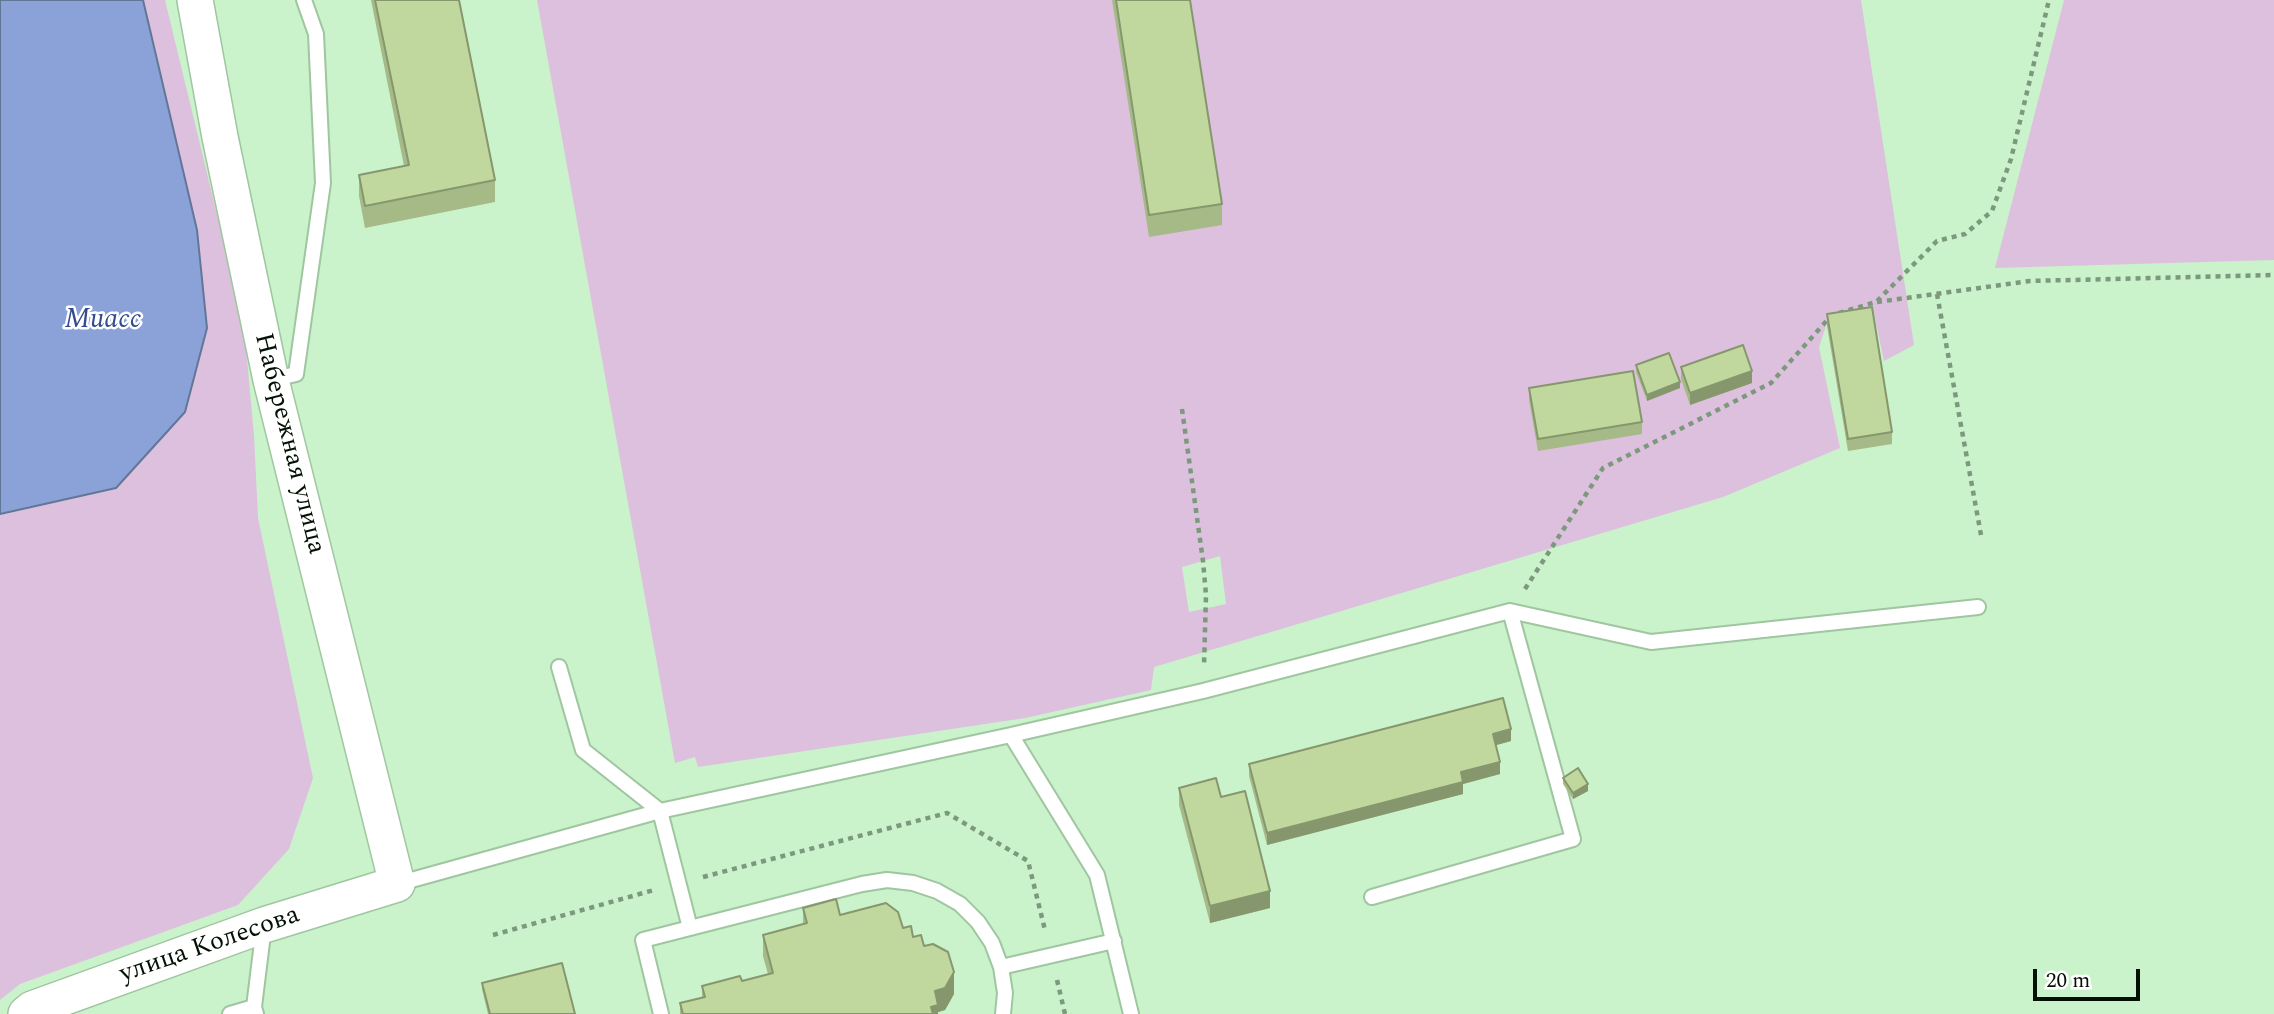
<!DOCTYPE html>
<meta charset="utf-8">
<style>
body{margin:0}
#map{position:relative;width:2274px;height:1014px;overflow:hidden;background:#caf2cb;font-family:Spectral,serif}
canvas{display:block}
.scale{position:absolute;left:2033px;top:969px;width:107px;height:32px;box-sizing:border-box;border:4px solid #031004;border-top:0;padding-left:9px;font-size:21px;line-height:24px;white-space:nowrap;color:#031004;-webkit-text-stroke:5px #fff;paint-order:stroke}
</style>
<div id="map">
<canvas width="2274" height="1014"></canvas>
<div class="scale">20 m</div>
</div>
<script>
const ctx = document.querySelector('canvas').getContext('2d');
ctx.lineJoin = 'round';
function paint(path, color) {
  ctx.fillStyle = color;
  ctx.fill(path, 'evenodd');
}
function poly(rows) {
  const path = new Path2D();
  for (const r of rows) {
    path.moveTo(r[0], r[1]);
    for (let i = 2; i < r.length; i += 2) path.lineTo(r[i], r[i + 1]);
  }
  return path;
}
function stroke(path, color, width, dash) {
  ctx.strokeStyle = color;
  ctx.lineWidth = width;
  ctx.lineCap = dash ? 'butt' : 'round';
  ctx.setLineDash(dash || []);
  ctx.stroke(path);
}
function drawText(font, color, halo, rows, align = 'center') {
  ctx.font = font + ' Spectral,serif';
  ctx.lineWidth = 5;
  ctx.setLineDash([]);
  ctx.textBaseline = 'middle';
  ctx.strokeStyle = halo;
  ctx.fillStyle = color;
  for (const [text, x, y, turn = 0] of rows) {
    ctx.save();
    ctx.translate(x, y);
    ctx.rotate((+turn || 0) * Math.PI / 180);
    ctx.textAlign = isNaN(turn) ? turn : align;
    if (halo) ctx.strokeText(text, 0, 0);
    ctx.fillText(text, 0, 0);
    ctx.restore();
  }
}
paint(poly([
 [143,0,165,0,244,326,254,436,258,518,313,778,289,849,238,905,20,984,0,1000,0,514,116,488,207,328,197,230],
 [537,0,1861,0,1914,345,1884,361,1874,314,1827,323,1819,347,1840,448,1723,497,1154,667,1151,690,1025,718,698,767,695,757,675,763],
 [1220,556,1226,604,1189,612,1182,567],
 [2064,0,2274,0,2274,260,1995,268]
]), '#ddc0dd');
const water = poly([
 [0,0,143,0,197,230,207,328,185,412,116,488,0,514,0,0]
]);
paint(water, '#8aa2d7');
stroke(water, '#627698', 2);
const service = poly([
 [271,380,296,374,323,183,316,34,304,0],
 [1510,611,1651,642,1978,607],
 [559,667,583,750,660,811,690,928],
 [1011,735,1203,691,1510,611,1573,839,1372,897],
 [397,884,660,811,1011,735,1097,875,1131,1014],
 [1001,967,1114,941],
 [230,1014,254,1007],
 [256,1014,254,1007,264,926],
 [661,1014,643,940,862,884,887,880,913,883,937,891,960,904,978,922,992,943,1001,967,1005,993,1003,1014]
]);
const tertiary = poly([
 [26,1014,32,1009,264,925,397,884,271,380,220,137,195,0]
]);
stroke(service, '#9fc6a0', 18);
stroke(tertiary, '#9fc6a0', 38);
stroke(poly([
 [1937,294,1981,535],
 [1877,302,2030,281,2274,275],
 [1839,313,1876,302,1937,241,1965,234,1992,211,2011,159,2049,0],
 [1182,409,1203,561,1206,595,1204,666],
 [1525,589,1603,468,1771,383,1831,316],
 [703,877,947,813,1028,861,1045,930],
 [493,935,654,890],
 [1057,980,1065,1014]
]), '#7c997d', 4.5, [5, 5]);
stroke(service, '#fff', 14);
stroke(tertiary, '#fff', 35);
paint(poly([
 [371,0,459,0,495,180,495,202,365,228,359,196,359,175,404,166],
 [1112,0,1190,0,1222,204,1222,225,1149,237],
 [1827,314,1892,432,1892,444,1848,451,1827,326],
 [1636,365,1680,388,1647,401,1636,372],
 [1681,367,1752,383,1690,405,1681,379],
 [1529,388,1642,422,1642,434,1538,451,1529,400],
 [1511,741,1496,745,1500,774,1463,784,1463,794,1267,845,1249,776,1249,764],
 [1563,778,1588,791,1573,799,1563,784],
 [1179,788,1221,797,1270,908,1210,923,1179,805],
 [803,908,903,928,924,946,954,994,945,1010,938,1012,938,1014,680,1014,680,1003,702,998,702,986,742,981,768,974,763,956,763,935,803,924],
 [482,983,575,1014,488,1014,482,989]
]), '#a5ba87');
paint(poly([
 [1752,371,1752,383,1690,405,1690,393],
 [1680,382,1680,388,1647,401,1647,395],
 [1511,729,1511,741,1493,746,1493,734],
 [1500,762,1500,774,1463,784,1463,794,1267,845,1267,833,1461,772],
 [1588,784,1588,791,1573,799,1573,793],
 [1270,891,1270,908,1210,923,1210,906],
 [954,972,954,994,945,1010,938,1012,938,1014,931,1014,931,1007,935,991]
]), '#86976e');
const building = poly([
 [375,0,459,0,495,180,365,206,359,175,409,165,375,0],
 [1116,0,1190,0,1222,204,1149,215,1116,0],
 [1872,307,1892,432,1848,439,1827,314,1872,307],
 [1743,345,1752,371,1690,393,1681,367,1743,345],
 [1669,353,1680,382,1647,395,1636,365,1669,353],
 [1633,371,1642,422,1538,439,1529,388,1633,371],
 [1503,698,1511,729,1493,734,1500,762,1461,772,1463,782,1267,833,1249,764,1503,698],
 [1578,768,1588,784,1573,793,1563,778,1578,768],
 [1216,778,1221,797,1245,791,1270,891,1210,906,1179,788,1216,778],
 [836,899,840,915,886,903,898,912,903,928,911,926,913,937,921,935,924,946,933,944,948,952,954,972,945,988,935,991,938,1005,931,1007,933,1014,683,1014,680,1003,705,997,702,986,740,976,742,981,773,973,763,935,807,923,803,908,836,899],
 [562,963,575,1014,490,1014,482,983,562,963]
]);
paint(building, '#c0d89d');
stroke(building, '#86976e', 2);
drawText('26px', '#031004', '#fff', [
 ["Набережная улица",288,444,76],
 ["улица Колесова",210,946,-19]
]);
drawText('italic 28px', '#324b8d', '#fff', [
 ["Миасс",103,322]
]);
</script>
